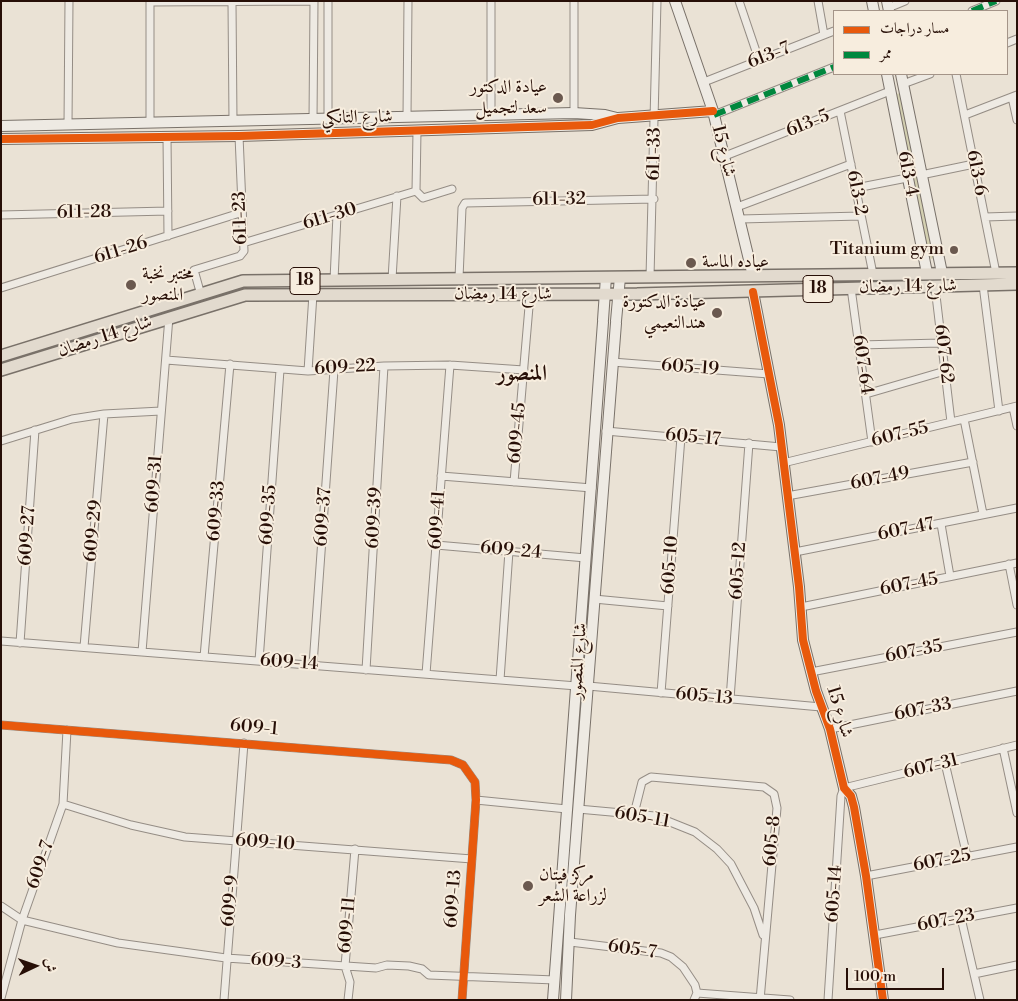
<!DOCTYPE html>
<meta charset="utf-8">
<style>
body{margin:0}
#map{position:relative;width:1018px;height:1001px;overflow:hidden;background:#eae2d5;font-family:"Libre Bodoni",Amiri,serif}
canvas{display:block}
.frame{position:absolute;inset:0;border:2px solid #270f07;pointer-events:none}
.legend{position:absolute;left:833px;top:10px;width:175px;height:65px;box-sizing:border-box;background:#f7edde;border:1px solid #a49488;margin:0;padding:6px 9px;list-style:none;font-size:15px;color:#270f07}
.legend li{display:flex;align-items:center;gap:10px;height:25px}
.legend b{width:25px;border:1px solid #a49488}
.north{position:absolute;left:10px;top:941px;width:50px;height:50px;-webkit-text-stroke:4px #f7edde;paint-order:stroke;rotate:87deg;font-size:14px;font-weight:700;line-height:20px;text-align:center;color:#270f07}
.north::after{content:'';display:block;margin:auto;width:18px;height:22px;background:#270f07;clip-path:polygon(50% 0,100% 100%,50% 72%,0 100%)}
.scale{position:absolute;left:846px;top:968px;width:98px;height:22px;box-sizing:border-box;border:2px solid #270f07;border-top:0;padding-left:6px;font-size:15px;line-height:18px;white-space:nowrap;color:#270f07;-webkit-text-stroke:4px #f7edde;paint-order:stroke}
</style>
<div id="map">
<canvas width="1018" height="1001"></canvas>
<div class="frame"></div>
<ul class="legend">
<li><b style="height:6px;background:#e8590c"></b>مسار دراجات</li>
<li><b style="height:6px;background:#00873e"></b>ممر</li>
</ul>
<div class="north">ش</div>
<div class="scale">100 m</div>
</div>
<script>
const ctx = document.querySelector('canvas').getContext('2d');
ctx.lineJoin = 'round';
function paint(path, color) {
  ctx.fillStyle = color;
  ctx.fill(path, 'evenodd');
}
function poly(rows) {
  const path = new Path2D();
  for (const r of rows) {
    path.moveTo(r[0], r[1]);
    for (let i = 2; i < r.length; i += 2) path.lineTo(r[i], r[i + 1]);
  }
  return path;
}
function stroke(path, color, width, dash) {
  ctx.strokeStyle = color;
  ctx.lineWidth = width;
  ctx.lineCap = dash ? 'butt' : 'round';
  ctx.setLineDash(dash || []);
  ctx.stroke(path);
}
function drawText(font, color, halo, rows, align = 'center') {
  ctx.font = font + ' "Libre Bodoni",Amiri,serif';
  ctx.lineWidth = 4;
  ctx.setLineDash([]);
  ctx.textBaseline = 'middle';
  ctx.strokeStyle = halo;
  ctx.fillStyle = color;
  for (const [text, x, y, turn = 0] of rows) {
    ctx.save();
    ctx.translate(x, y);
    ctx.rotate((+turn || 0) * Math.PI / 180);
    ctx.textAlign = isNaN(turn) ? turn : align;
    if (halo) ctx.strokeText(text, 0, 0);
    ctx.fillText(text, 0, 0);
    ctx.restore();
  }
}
paint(poly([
 [901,93,934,257,932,259,929,257,896,94]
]), '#d4d0b1');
const street = poly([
 [491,1,491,115],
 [739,1,759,60],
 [818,1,824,35],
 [150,2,314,1],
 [232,3,233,121],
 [888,8,905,1],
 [972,11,996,1],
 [1007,43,1017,39],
 [956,74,996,273],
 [704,82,834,31],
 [903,84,930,74],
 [1012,97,1017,120],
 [840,111,873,274],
 [574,113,574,1],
 [714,115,834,67],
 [965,115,1017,95],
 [407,117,408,1],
 [328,119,328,1],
 [313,120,314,1],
 [150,123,150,1],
 [68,124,69,1],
 [417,131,416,191,423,198,452,189],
 [167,137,168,236],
 [725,156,890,91],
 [921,175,974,164],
 [856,188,907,178],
 [737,207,851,164],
 [1,215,168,211],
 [985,217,1017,216],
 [740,219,861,216],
 [243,243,416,191],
 [650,277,657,1],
 [459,278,462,208,465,203,654,199],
 [392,279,397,196],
 [334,280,337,215],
 [983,285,999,411],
 [935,287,951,422],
 [1,288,240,213],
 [851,288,872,442],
 [201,295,194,270,240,256,244,251,239,136],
 [859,345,941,343],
 [166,360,308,371,384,366,450,365,524,370],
 [612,362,769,374],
 [308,371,313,294],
 [866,394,945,371],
 [1013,407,1017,426],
 [964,419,983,514],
 [606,431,781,447],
 [1,441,72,419,104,414,161,411],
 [783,463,1017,406],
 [441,476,592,488],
 [514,482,530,295],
 [787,496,973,462],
 [941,524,950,576],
 [436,545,586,558],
 [795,552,1017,508],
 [1009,564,1017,605],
 [594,599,668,606],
 [801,607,1017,563],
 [1,641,577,686],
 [20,643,35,430],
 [84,647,104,414],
 [142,652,169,317],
 [204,657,230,364],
 [259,661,280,370],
 [313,665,334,370],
 [366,670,384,366],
 [811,672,1017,632],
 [426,674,450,365],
 [500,680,509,551],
 [588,686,821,707],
 [661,693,681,437],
 [730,699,749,443],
 [1,725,451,760,463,765,475,782,476,800,462,1000],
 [830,729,1017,691],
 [1003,748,1017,813],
 [945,763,967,856],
 [476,800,567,809],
 [63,804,131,825,185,837,472,859],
 [578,809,655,816,695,832,717,849,731,864,754,908,763,935],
 [634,814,642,782,651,777,764,787,774,794,777,808,760,1000],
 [866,876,1017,847],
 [1,906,22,920,118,943,226,958,376,968,387,965,409,966,422,969,429,975,555,980],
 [961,918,980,1000],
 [875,935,1017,908],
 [570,942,661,953,671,957,683,967,695,985,697,993,694,1000],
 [974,974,1017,965],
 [697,993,790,1000],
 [1,998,22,920,63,804,67,730],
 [224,1000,244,743],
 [348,1000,350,982,345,966,355,849],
 [828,1000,841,796,844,788,1017,745]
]);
const secondary = poly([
 [675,1,713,111,753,276],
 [872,1,874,11],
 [887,1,889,11],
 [887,74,927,273],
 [901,74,942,273],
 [1,126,574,113,605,115,617,118],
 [1,139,239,136,592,125,618,118,713,111],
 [753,292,779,425,799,587,803,640,816,691,830,729,844,788,851,796,854,807,866,876,883,1000],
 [603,320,606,277],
 [616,321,620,277],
 [553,1000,603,322],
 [566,1000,570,915,616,323]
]);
const primary = poly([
 [1,356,243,281,1017,273],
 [1,370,245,295,637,294,1017,284]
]);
stroke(street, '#958d85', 9);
stroke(secondary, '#797169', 12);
stroke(primary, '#797169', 14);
stroke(street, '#eeeae3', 7);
stroke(secondary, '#eeeae3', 10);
stroke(primary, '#e2dace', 11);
stroke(poly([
 [972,11,996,1],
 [714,115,834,67]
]), '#00873e', 6, [12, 6]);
stroke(poly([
 [1,139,239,136,592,125,618,118,713,111],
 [753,292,779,425,799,587,803,640,816,691,830,729,844,788,851,796,854,807,866,876,883,1000],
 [1,725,451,760,463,765,475,782,476,800,462,1000]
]), '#e8590c', 8);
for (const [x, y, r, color] of [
 [558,98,6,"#6b594f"],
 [954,250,5,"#6b594f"],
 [691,263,6,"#6b594f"],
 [131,285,6,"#6b594f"],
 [717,313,6,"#6b594f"],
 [528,886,6,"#6b594f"]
]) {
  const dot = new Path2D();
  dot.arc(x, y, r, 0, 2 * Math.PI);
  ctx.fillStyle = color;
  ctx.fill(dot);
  stroke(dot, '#f7edde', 2);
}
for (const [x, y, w] of [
 [305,281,30],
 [818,289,30]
]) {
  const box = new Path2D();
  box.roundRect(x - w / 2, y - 13.5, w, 27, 4);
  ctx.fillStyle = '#f7edde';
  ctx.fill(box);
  stroke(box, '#270f07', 1);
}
drawText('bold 16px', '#270f07', null, [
 ["18",305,281],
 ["18",818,289]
]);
drawText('18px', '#270f07', '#f7edde', [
 ["613-7",769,56,-21],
 ["شارع التانكي",357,118,-1],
 ["613-5",808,124,-22],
 ["شارع 15",723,151,76],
 ["611-33",655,154,-89],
 ["613-6",976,173,79],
 ["613-4",907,174,79],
 ["613-2",856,193,79],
 ["611-32",559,200,-1],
 ["611-28",84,213,-1],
 ["611-30",330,217,-17],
 ["611-23",241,218,-92],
 ["611-26",121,251,-17],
 ["شارع 14 رمضان",908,287,-1],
 ["شارع 14 رمضان",503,295],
 ["شارع 14 رمضان",105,337,-18],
 ["607-62",943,354,83],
 ["607-64",862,365,82],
 ["609-22",345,368,-3],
 ["605-19",690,368,4],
 ["609-45",518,433,-85],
 ["607-55",900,435,-14],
 ["605-17",693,438,5],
 ["607-49",880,479,-11],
 ["609-31",155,484,-86],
 ["609-33",217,511,-85],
 ["609-35",269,515,-86],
 ["609-37",324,517,-86],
 ["609-39",375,518,-87],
 ["609-41",438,520,-86],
 ["607-47",906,530,-11],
 ["609-29",94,531,-85],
 ["609-27",28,536,-86],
 ["609-24",511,551,5],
 ["605-10",671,565,-86],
 ["605-12",739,571,-86],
 ["607-45",909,585,-11],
 ["607-35",914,652,-11],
 ["شارع المنصور",579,661,-86],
 ["609-14",289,663,4],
 ["605-13",704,697,5],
 ["607-33",923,710,-11],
 ["شارع 15",839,712,73],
 ["609-1",254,728,5],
 ["607-31",931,767,-14],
 ["605-11",642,818,10],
 ["605-8",773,841,-85],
 ["609-10",265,843,4],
 ["607-25",942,861,-11],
 ["609-7",41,865,-71],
 ["605-14",835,894,-86],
 ["609-13",454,899,-86],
 ["609-9",231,901,-85],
 ["607-23",946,921,-11],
 ["609-11",348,925,-85],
 ["605-7",632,950,8],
 ["609-3",276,962,4]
]);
drawText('18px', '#270f07', '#f7edde', [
 ["عيادة الدكتور",547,88],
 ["سعد لتجميل",547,109],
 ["Titanium gym",944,250],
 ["عياده الماسة",702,263,"left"],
 ["مختبر نخبة",142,275,"left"],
 ["المنصور",142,296,"left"],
 ["عيادة الدكتورة",706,303],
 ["هندالنعيمي",706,324],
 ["مركز فيتان",539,876,"left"],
 ["لزراعة الشعر",539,897,"left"]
], 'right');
drawText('bold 22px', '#270f07', '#f7edde', [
 ["المنصور",522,375]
]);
</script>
